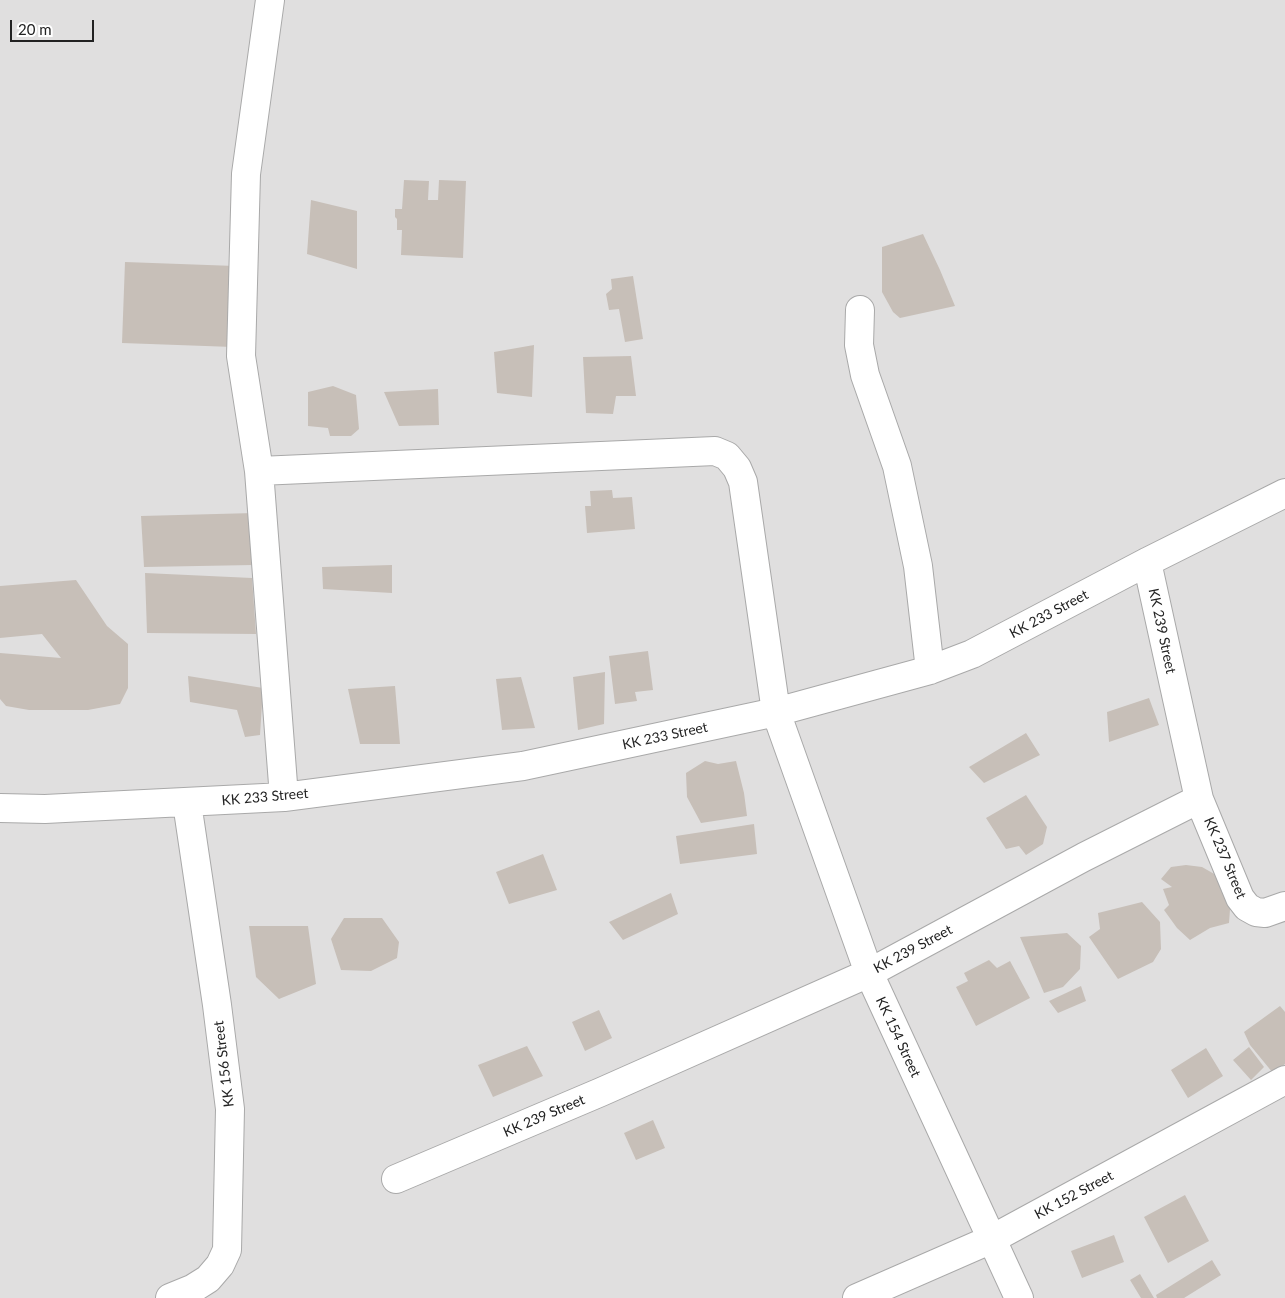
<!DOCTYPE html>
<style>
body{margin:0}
#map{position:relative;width:1285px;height:1298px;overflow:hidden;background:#f2efe9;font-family:Lato,sans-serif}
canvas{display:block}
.scale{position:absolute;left:10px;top:20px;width:84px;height:22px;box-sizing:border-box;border:2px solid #222;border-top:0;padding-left:6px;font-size:15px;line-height:18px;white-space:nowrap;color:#222;-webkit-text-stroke:4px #fff;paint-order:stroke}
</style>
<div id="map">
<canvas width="1285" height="1298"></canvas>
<div class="scale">20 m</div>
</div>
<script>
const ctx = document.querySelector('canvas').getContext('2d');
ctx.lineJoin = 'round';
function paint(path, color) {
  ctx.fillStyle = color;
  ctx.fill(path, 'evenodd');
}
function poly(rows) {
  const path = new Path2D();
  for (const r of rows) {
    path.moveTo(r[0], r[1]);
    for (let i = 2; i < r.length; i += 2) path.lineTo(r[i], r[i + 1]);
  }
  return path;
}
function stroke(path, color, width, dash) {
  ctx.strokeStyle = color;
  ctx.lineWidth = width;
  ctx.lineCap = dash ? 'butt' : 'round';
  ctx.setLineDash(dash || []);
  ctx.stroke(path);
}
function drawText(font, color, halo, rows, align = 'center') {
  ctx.font = font + ' Lato,sans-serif';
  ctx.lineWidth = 4;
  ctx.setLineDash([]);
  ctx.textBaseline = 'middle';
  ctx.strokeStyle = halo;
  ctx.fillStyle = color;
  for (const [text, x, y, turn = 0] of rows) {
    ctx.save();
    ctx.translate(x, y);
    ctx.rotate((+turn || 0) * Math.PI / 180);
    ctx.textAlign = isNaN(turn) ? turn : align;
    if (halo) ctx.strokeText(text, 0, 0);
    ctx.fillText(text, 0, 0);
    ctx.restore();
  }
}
paint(poly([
 [0,0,1285,0,1285,1298,0,1298]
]), '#e0dfdf');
paint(poly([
 [404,180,429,181,428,200,438,200,439,180,466,181,463,258,401,255,402,230,397,230,397,219,395,217,395,209,402,209],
 [311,200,357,211,357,269,307,254],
 [923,234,940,270,955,306,900,318,893,312,882,292,882,247],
 [125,262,235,266,233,347,122,343],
 [633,276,643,339,625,342,619,309,609,310,606,294,612,289,611,279],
 [534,345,532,397,497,393,494,352],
 [631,356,636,396,616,396,613,414,586,413,583,357],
 [333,386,356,395,359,429,351,436,330,436,328,428,308,426,308,392],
 [438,389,439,425,399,426,384,392],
 [612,490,613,498,632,497,635,529,587,533,585,506,591,506,590,491],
 [254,513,253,565,144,567,141,516],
 [392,565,392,593,323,589,322,567],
 [145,573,252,578,256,634,147,633],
 [76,580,107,626,128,644,128,688,120,704,88,710,29,710,6,706,0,699,0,653,61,658,42,634,0,638,0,586],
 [648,651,653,690,635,692,637,701,615,704,609,656],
 [605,672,604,724,578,730,573,677],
 [188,676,263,688,260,735,245,737,237,710,190,702],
 [521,677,535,728,502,730,496,679],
 [395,686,400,744,360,744,348,689],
 [1149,698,1159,725,1109,742,1107,712],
 [1026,733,1040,755,984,783,969,767],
 [705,761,718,764,736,761,744,793,747,816,701,823,687,797,686,773],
 [1026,795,1047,827,1043,844,1026,855,1019,846,1006,849,986,818],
 [754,824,757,854,680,864,676,836],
 [543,854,557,890,509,904,496,872],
 [1186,865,1202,867,1216,875,1231,896,1229,923,1210,928,1190,940,1177,928,1164,910,1169,905,1163,889,1172,887,1161,879,1171,867],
 [671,893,678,914,623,940,609,922],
 [1142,902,1160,922,1161,949,1153,962,1118,979,1089,937,1100,929,1098,913],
 [344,918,382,918,399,942,397,958,371,971,341,970,331,939],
 [249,926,308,926,316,984,279,999,256,977],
 [1067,933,1081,946,1080,969,1063,987,1044,993,1020,937],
 [989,960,997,968,1010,961,1030,998,976,1026,956,987,968,981,964,973],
 [1081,986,1086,1001,1058,1013,1049,1001],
 [1280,1006,1285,1012,1285,1064,1273,1073,1250,1045,1244,1032],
 [599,1010,612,1038,585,1051,572,1022],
 [527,1046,543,1076,493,1097,478,1065],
 [1249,1047,1264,1067,1251,1080,1233,1060],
 [1206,1048,1223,1076,1188,1098,1171,1070],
 [653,1120,665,1148,636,1160,624,1133],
 [1185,1195,1209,1241,1168,1263,1144,1217],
 [1114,1235,1124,1262,1082,1278,1071,1251],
 [1212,1260,1221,1275,1184,1298,1157,1298,1156,1295],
 [1140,1274,1154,1298,1141,1298,1130,1280]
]), '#c7bfb8');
const minor = poly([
 [270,0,246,174,241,356,259,471,284,797],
 [860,310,859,345,865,375,897,466,918,566,930,670],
 [259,471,715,451,727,456,737,468,743,482,776,712,869,973,1019,1298],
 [1199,799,1240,898,1247,907,1256,912,1265,913,1285,906],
 [0,808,45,809,284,797,523,766,776,712,930,670,972,654,1147,562,1285,493],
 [396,1179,601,1092,869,973,1084,857,1199,799,1147,562],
 [170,1298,192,1289,208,1279,220,1265,227,1250,230,1109,217,1005,187,803],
 [857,1298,992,1239,1285,1080]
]);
stroke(minor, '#a9a9a9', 30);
stroke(minor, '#fff', 28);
drawText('14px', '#222', '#fff', [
 ["KK 233 Street",1049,614,-28],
 ["KK 239 Street",1162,631,78],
 ["KK 233 Street",665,736,-12],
 ["KK 233 Street",265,797,-5],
 ["KK 237 Street",1225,858,67],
 ["KK 239 Street",913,949,-28],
 ["KK 154 Street",898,1037,65],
 ["KK 156 Street",224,1064,-97],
 ["KK 239 Street",544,1116,-23],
 ["KK 152 Street",1074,1195,-28]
]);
</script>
